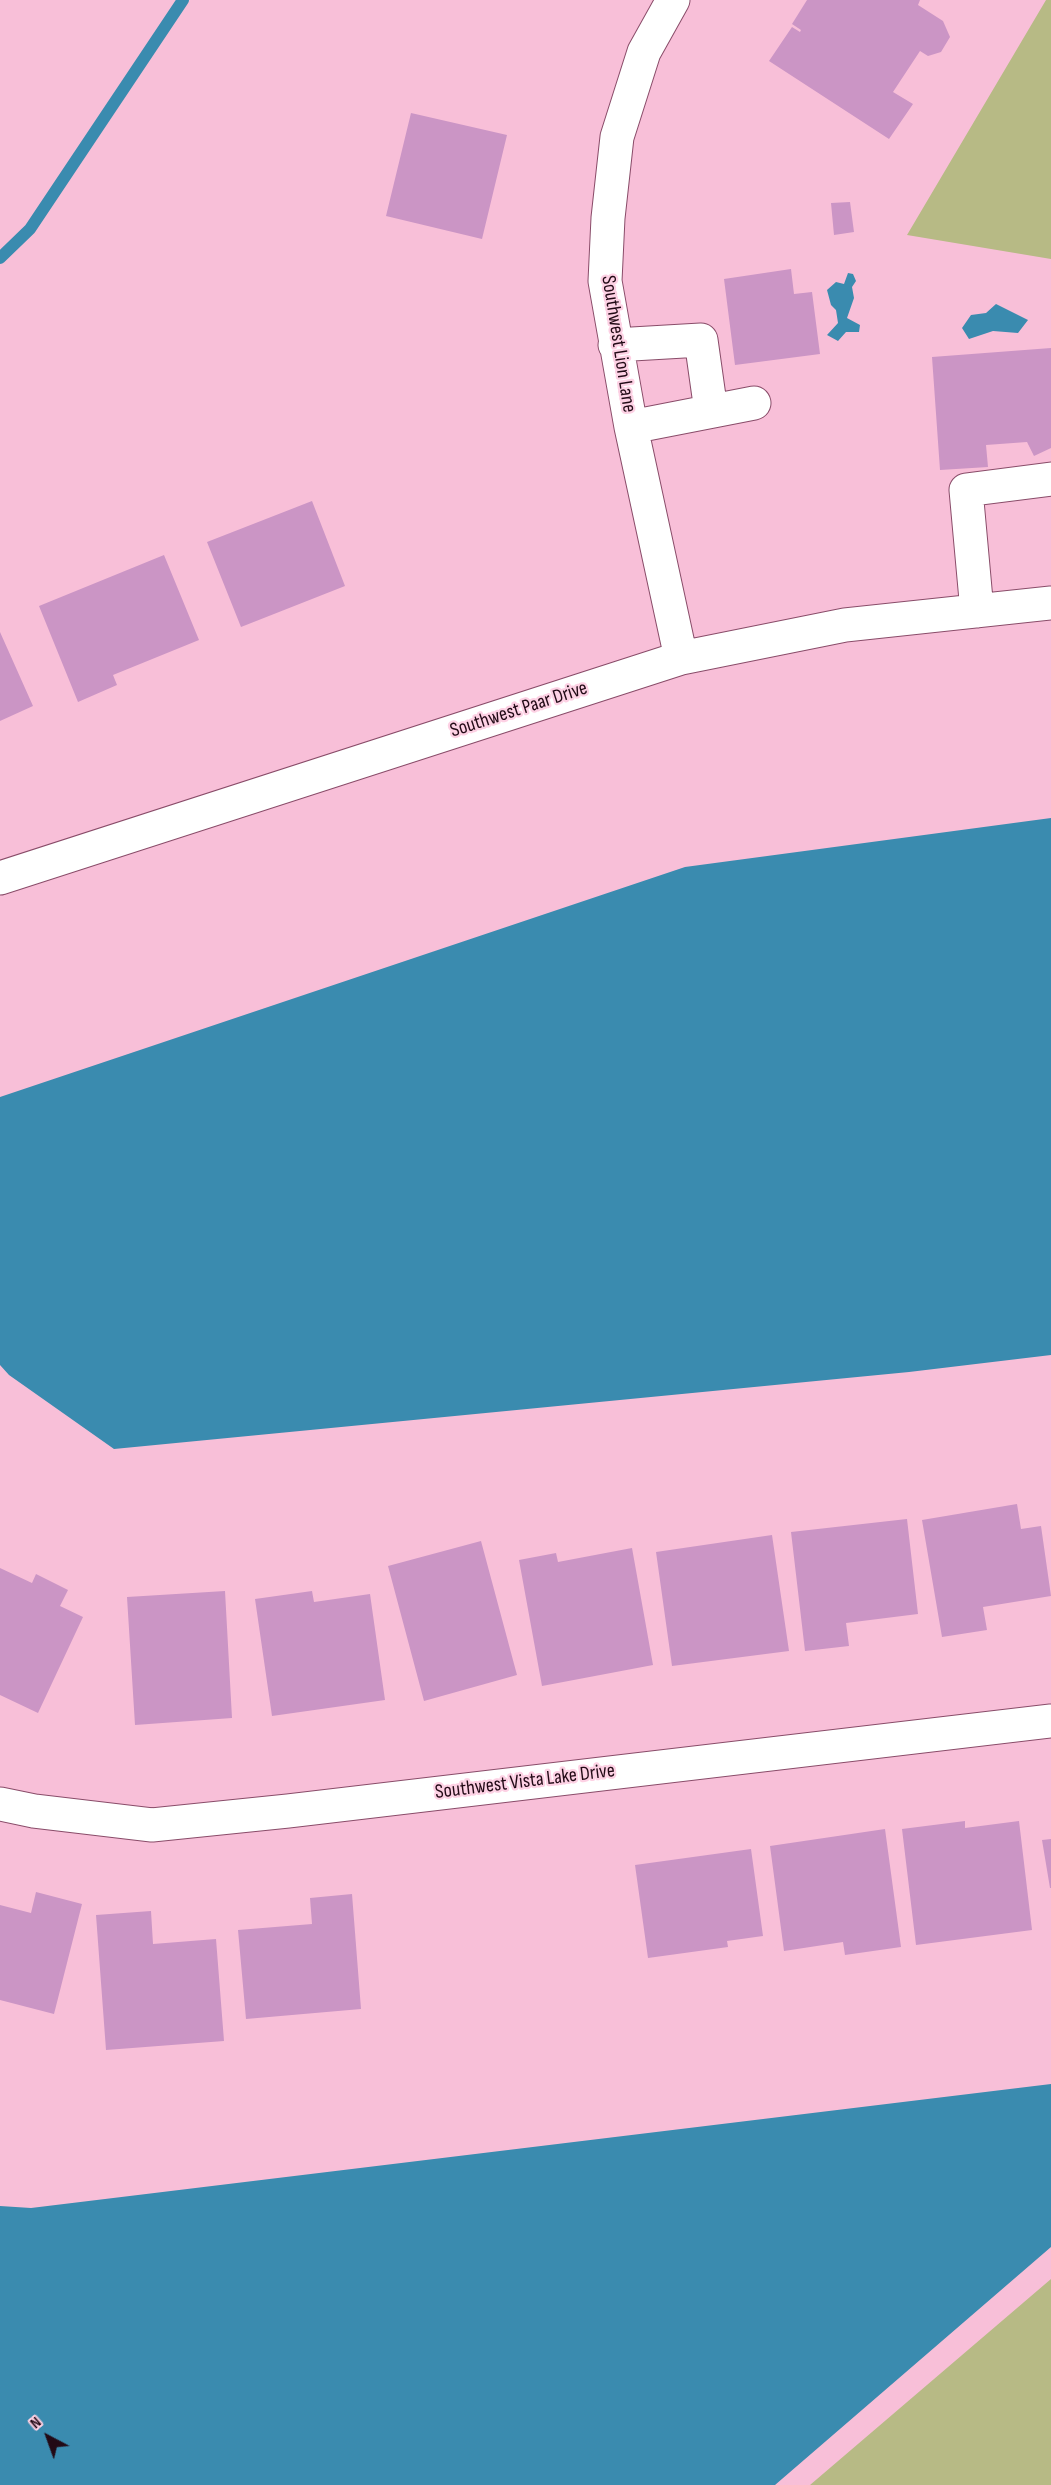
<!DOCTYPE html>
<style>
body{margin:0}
#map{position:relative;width:1051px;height:2485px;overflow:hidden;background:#f8bfd8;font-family:"Sofia Sans Condensed",sans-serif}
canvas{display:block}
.north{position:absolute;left:18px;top:2407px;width:60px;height:60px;-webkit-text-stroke:4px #fdd1e4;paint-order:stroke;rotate:319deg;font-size:16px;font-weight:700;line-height:24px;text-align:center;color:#220a16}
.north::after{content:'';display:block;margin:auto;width:21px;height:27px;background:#220a16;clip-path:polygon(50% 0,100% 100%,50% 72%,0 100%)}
</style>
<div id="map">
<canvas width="1051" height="2485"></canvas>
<div class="north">N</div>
</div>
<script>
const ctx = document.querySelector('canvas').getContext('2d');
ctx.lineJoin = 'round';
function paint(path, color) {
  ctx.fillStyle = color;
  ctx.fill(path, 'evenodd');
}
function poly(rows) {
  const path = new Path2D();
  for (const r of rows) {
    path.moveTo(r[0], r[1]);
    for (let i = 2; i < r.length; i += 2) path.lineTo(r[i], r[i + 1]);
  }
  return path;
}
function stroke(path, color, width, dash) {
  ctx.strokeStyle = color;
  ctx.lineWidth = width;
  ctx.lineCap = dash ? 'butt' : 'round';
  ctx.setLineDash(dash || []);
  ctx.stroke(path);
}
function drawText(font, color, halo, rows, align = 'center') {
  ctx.font = font + ' "Sofia Sans Condensed",sans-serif';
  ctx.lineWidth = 4.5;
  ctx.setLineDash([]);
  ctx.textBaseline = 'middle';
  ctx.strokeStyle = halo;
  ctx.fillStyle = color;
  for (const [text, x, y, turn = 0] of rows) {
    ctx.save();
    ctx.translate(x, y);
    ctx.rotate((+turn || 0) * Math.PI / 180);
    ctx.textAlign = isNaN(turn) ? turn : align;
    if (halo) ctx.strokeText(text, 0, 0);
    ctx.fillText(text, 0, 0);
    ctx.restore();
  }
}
paint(poly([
 [1046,0,1051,0,1051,259,907,235],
 [1051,2279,1051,2485,810,2485]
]), '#b7ba85');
paint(poly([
 [848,273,853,274,856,281,852,287,854,298,847,318,860,325,859,332,846,332,838,341,827,335,838,323,836,310,831,305,827,290,836,282,844,284],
 [996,304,1028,320,1018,333,993,331,969,339,962,328,971,315,986,313],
 [1051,818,1051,1355,909,1372,114,1449,9,1375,0,1365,0,1097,685,867],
 [1051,2084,1051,2247,775,2485,0,2485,0,2206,31,2208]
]), '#3a8baf');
stroke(poly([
 [0,258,30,229,183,0]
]), '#3a8baf', 12);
paint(poly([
 [807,0,920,0,918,5,943,21,950,37,941,52,928,56,920,51,893,92,913,104,889,139,769,61,792,27,800,32,801,30,792,24],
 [411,113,507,135,482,239,386,216],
 [850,202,854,232,834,235,831,203],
 [791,269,794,294,812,292,820,354,735,365,724,279],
 [1051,348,1051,448,1034,456,1027,442,986,445,988,467,940,470,932,357],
 [312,501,345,586,241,627,207,542],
 [164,555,199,640,113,675,117,685,78,702,39,606],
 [0,632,33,706,0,721],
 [1017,1504,1021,1529,1041,1526,1051,1596,983,1607,987,1630,942,1637,922,1520],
 [907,1519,918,1614,846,1623,849,1646,805,1651,791,1532],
 [772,1535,789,1651,672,1666,656,1552],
 [481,1541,517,1675,424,1701,388,1566],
 [632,1548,653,1665,542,1686,519,1560,556,1553,558,1562],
 [0,1568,32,1583,36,1574,68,1590,60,1606,83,1617,38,1713,0,1695],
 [225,1591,232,1718,135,1725,127,1597],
 [312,1591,314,1602,370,1594,385,1700,272,1716,255,1599],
 [965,1821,965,1828,1019,1821,1032,1930,916,1945,902,1829],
 [885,1829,901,1947,845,1955,843,1942,784,1951,770,1846],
 [1051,1839,1051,1888,1050,1888,1042,1840],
 [751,1849,763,1936,727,1941,728,1947,648,1958,635,1865],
 [36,1892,82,1904,54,2014,0,2000,0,1905,31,1913],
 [352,1894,361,2009,246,2019,238,1930,312,1924,310,1898],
 [151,1911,153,1944,216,1939,224,2041,106,2050,96,1915]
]), '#cb95c5');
const minor = poly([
 [673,0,644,52,617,137,608,218,605,281,631,427,681,658],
 [615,345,701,340,711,411],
 [631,427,754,403],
 [977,611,966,490,1051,479],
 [0,878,681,658,845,625,1051,603],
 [0,1804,34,1811,152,1825,288,1811,1051,1721]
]);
stroke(minor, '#894c69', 35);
stroke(minor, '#fff', 33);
drawText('20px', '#220a16', '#fdd1e4', [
 ["Southwest Lion Lane",618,344,81],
 ["Southwest Paar Drive",519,710,-18],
 ["Southwest Vista Lake Drive",525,1782,-7]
]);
</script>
